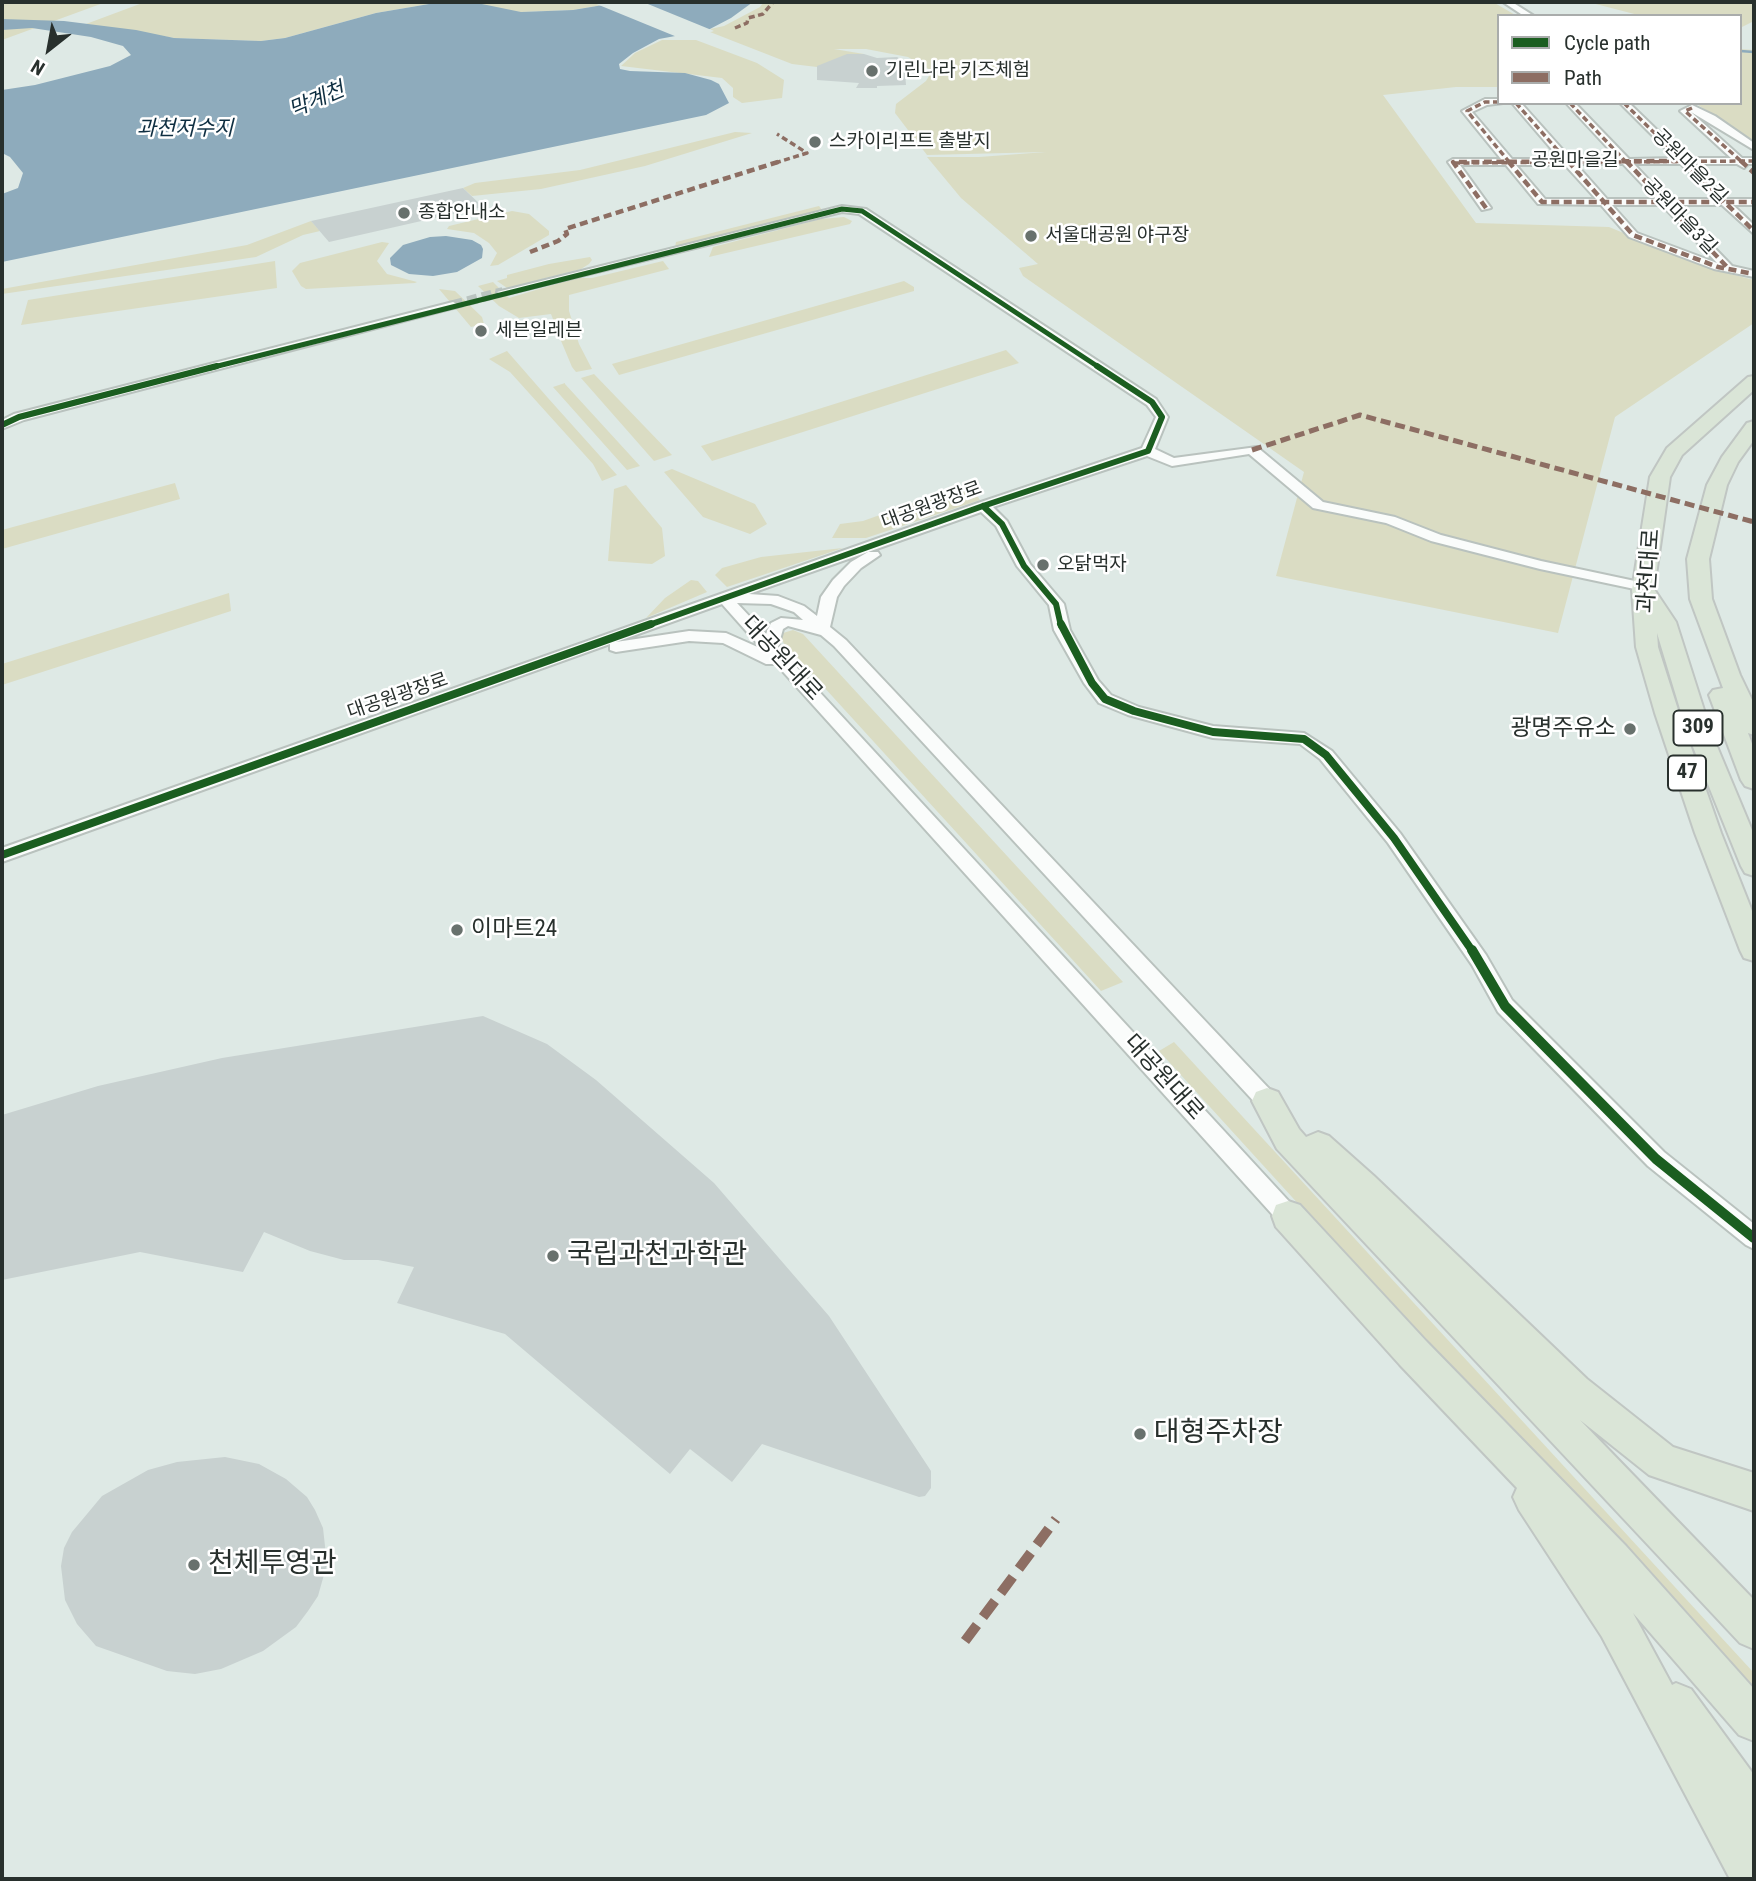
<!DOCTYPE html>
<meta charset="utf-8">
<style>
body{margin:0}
#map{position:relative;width:1756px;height:1881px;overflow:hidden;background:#dee9e5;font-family:"Roboto Condensed",sans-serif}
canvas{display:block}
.frame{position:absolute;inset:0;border:4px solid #28302d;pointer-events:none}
.legend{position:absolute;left:1497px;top:14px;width:245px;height:91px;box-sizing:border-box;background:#fff;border:2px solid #a9acab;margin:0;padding:9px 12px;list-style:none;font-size:21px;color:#28302d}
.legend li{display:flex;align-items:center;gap:14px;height:35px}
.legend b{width:35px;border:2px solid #a9acab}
.north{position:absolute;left:14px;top:14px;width:70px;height:70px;-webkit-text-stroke:5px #fff;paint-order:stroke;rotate:211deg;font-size:19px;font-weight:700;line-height:28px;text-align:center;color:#28302d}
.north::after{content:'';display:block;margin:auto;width:24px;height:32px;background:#28302d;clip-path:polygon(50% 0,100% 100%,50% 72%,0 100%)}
</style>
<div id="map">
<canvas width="1756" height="1881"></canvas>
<div class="frame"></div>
<ul class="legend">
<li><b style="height:9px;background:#1b5e20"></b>Cycle path</li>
<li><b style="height:9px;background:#8d6e63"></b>Path</li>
</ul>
<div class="north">N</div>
</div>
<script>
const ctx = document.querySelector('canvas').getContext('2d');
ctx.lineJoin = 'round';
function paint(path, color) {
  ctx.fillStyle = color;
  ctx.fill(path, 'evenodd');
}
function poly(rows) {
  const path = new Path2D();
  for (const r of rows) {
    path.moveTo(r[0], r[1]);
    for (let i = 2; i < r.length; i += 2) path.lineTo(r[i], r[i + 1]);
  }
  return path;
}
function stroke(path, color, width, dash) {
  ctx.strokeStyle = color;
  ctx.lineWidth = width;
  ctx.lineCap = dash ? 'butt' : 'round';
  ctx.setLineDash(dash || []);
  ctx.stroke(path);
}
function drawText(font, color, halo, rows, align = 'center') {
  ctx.font = font + ' "Roboto Condensed","Noto Sans KR",sans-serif';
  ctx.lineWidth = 5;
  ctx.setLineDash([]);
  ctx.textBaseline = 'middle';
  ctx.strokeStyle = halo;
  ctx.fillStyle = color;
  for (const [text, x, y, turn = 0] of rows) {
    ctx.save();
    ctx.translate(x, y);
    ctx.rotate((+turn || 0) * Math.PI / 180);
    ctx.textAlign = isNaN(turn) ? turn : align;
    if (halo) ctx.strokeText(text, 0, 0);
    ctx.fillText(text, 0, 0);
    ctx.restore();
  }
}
paint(poly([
 [2,2,106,2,2,40],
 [145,2,621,2,573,10,521,12,429,4,376,13,285,38,261,41,174,38,86,24],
 [764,2,1493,2,1517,16,1499,16,1499,87,1456,87,1383,95,1476,223,1609,227,1711,269,1754,280,1754,323,1615,417,1558,633,1276,576,1304,472,1023,276,1019,268,1038,264,961,198,927,157,979,157,1046,152,927,155,895,113,896,104,926,81,932,71,908,57,866,49,834,49,864,54,853,56,839,66,817,67,792,64,710,32,713,31,710,29,724,26,760,7],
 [1588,2,1754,2,1754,21,1740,28,1740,16,1642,16],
 [662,40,696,40,757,63,784,80,782,98,742,103,733,97,733,88,722,78,621,66,635,53],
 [1740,49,1754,50,1754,141,1695,103,1740,103],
 [735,132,752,133,645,166,541,189,472,196,463,188,475,183,580,170],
 [819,206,822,210,675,247,676,242],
 [512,211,529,214,549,231,549,235,498,265,490,266,497,253,489,243,474,233,447,229,449,226],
 [844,217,852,221,850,224,709,257,713,247,821,219],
 [311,221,320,231,303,235,256,257,2,294,2,289,247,245],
 [382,242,389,243,377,261,387,274,417,282,415,283,306,289,301,286,292,271,300,263],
 [590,257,592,260,589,264,581,269,507,288,497,281,507,278,507,275,549,264],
 [275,261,277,288,21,325,28,300],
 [663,261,669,269,569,295,569,311,574,327,558,332,551,314,519,318,499,306,478,286,493,282,509,298,576,278,592,278],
 [904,281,914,287,914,291,619,375,612,364],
 [439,289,455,291,482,317,484,324,471,327],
 [575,331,579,344,592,369,576,372,572,367,559,336],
 [1006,350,1019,363,712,461,701,446],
 [507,351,548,398,617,475,602,481,593,464,510,372,489,359],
 [594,374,672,455,654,461,581,378],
 [565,383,565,384,640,466,627,470,553,387],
 [672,469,755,504,767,524,750,534,703,517,664,472],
 [175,483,180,499,2,549,2,530],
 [626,485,662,528,665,556,652,564,608,561,614,489],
 [958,487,976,494,980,500,866,538,832,538,840,524,863,521],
 [843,548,727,587,715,575,722,568,761,557],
 [691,580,698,581,707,592,646,618,665,598],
 [229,593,231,611,2,685,2,664],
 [793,630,803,634,1123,982,1101,991,781,640,783,633],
 [1174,1042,1754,1673,1754,1711,1526,1454,1159,1051]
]), '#dadcc3');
paint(poly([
 [621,2,753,2,731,18,708,30,659,39,633,53,619,64,620,69,630,71,685,73,711,80,719,84,729,103,706,115,2,262,2,194,18,188,23,173,10,157,2,153,2,90,35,85,110,66,131,55,123,46,91,37,32,28,2,30,2,19,64,21,136,30,174,38,261,41,285,38,376,13,429,4,477,3,521,12,573,10],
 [446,236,472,240,481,245,483,249,482,258,457,272,433,276,409,274,391,265,390,258,403,245,430,237]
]), '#8eabbc');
paint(poly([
 [643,2,714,31,682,39,594,3]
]), '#dee9e5');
stroke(poly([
 [1740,51,1754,52]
]), '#8eabbc', 2.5);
paint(poly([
 [847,54,864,54,877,58,897,57,922,72,905,73,906,85,877,86,877,88,856,88,859,83,817,80,817,66],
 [463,188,483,207,329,242,311,221],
 [483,1016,547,1044,596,1080,714,1183,829,1316,931,1471,931,1488,925,1496,919,1497,762,1444,732,1482,690,1449,670,1474,505,1334,397,1303,414,1267,378,1260,344,1260,310,1251,264,1232,243,1272,140,1252,2,1280,2,1115,98,1086,222,1058],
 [225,1457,259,1464,286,1479,307,1497,315,1510,323,1528,327,1564,318,1596,308,1611,296,1627,263,1651,221,1669,195,1674,167,1671,96,1646,77,1624,65,1600,61,1566,64,1548,72,1532,102,1496,148,1470,177,1462]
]), '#c8d1d0');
stroke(poly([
 [453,305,503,292]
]), '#bac4c0', 10, [10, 5]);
const minor = poly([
 [1503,2,1512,2,1534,16,1524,16,1503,2],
 [1485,99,1499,99,1499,103,1503,103,1487,105,1472,112,1512,159,1560,159,1512,103,1521,103,1571,159,1618,159,1566,103,1575,103,1629,159,1675,158,1620,103,1629,103,1686,158,1731,158,1680,111,1692,105,1715,116,1754,143,1754,150,1691,112,1742,158,1754,158,1754,164,1748,164,1744,168,1737,164,1692,164,1727,199,1754,199,1754,205,1733,205,1754,225,1754,234,1722,205,1673,205,1732,266,1754,271,1754,277,1714,269,1629,237,1601,205,1538,204,1506,165,1460,165,1491,208,1482,210,1448,162,1453,159,1501,159,1462,111,1485,99],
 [1576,164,1623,164,1656,199,1607,199,1576,164],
 [1634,164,1681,164,1716,199,1667,199,1634,164],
 [1516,165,1565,165,1596,199,1545,199,1516,165],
 [1612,205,1662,205,1717,263,1637,233,1612,205],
 [842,206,866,209,1156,399,1168,417,1155,449,1174,458,1257,447,1323,502,1395,517,1441,535,1541,561,1649,584,1651,587,1649,590,1644,591,1540,569,1431,541,1386,523,1313,508,1249,454,1172,466,1147,456,993,507,1007,521,1030,564,1064,604,1070,630,1098,680,1111,695,1139,707,1213,726,1304,733,1332,751,1400,833,1486,955,1512,1000,1664,1152,1754,1224,1754,1249,1746,1245,1648,1166,1498,1012,1472,965,1388,843,1320,759,1300,744,1213,738,1128,715,1099,703,1084,683,1054,630,1049,605,1017,566,996,526,981,512,868,552,878,552,880,555,861,568,844,586,837,597,830,627,846,640,1275,1095,1278,1101,1275,1107,1267,1110,1259,1107,834,646,821,635,788,626,783,629,778,647,1296,1209,1299,1216,1296,1223,1288,1226,1280,1223,776,664,766,664,723,643,689,641,616,652,610,650,610,644,2,862,2,848,978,503,1142,448,1156,417,1147,405,859,214,842,212,503,295,497,292,842,206],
 [868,552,851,562,833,580,821,597,817,616,804,606,778,596,749,594,868,552],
 [737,603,771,604,794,612,803,620,781,618,771,623,766,634,737,603],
 [722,604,762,649,726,633,689,631,616,642,722,604],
 [453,302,459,305,457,307,24,420,2,429,2,420,14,414,453,302]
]);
const highway = poly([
 [1754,376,1754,390,1682,455,1670,477,1654,589,1676,622,1711,732,1754,835,1754,876,1745,873,1741,866,1687,732,1657,633,1658,647,1679,713,1721,833,1754,916,1754,961,1744,958,1740,950,1695,833,1655,713,1636,647,1632,590,1650,477,1667,448,1748,377,1754,376],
 [1754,421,1754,440,1738,462,1727,485,1709,559,1712,599,1740,675,1754,704,1754,735,1748,733,1754,749,1754,789,1745,786,1741,780,1709,695,1713,690,1723,688,1690,599,1687,559,1707,485,1722,457,1747,423,1754,421],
 [1267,1088,1278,1092,1299,1129,1306,1137,1318,1132,1329,1136,1374,1176,1587,1379,1673,1447,1754,1473,1754,1511,1649,1475,1580,1420,1754,1600,1754,1649,1740,1643,1277,1149,1252,1101,1256,1092,1267,1088],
 [1288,1201,1300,1205,1426,1341,1626,1546,1754,1689,1754,1741,1739,1735,1633,1613,1672,1685,1676,1683,1691,1689,1754,1775,1754,1879,1730,1879,1602,1637,1519,1510,1513,1497,1517,1488,1400,1365,1276,1227,1272,1216,1276,1205,1288,1201]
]);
stroke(minor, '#b9c2be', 4);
stroke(highway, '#c0c6c3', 4);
paint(minor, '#fafcfb');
paint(highway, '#dae5d7');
stroke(poly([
 [735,28,747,23,748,18,763,14,773,2],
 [1499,102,1485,102,1467,111,1510,163],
 [1516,103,1569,163],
 [1570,103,1627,163],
 [1624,103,1685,163],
 [1692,108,1685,111,1743,163],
 [775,163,807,153,777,134],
 [1454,163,1754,161]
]), '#8d6e63', 3.5, [6, 3.5]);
stroke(poly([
 [1508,161,1542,202,1754,202],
 [1568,161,1633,235,1718,267,1754,274],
 [1626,161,1728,268],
 [1683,161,1754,231],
 [1741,161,1754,173],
 [1486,208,1453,162,1677,161],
 [530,252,558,241,567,234,565,229,781,161]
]), '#8d6e63', 4.5, [8, 4.5]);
stroke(poly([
 [1252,450,1360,415,1754,522]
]), '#8d6e63', 5, [10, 5]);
stroke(poly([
 [965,1641,1056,1519]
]), '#8d6e63', 10, [20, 10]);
stroke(poly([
 [210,368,842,209,862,211,1100,368]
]), '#1b5e20', 5);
stroke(poly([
 [2,425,19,417,217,366],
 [983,506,1002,524,1024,566,1056,604,1061,626],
 [646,626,983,506,1148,451,1162,417,1152,402,1097,366]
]), '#1b5e20', 6);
stroke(poly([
 [1061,624,1092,683,1105,699,1134,711,1213,732,1304,739,1326,755,1394,838,1473,952],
 [2,855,651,624]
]), '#1b5e20', 8);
stroke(poly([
 [1472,950,1505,1006,1656,1159,1754,1238]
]), '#1b5e20', 10);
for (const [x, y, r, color] of [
 [872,71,7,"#68716d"],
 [815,142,7,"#68716d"],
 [404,213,7,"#68716d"],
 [1031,236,7,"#68716d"],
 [481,331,7,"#68716d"],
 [1043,565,7,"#68716d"],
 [1630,729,7,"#68716d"],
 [457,930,7,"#68716d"],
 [553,1256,7,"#68716d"],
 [1140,1434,7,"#68716d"],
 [194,1565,7,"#68716d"]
]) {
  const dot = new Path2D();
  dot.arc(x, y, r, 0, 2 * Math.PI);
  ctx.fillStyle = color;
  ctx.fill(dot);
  stroke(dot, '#fff', 2.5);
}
drawText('19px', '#28302d', '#fff', [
 ["기린나라 키즈체험",886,71],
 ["스카이리프트 출발지",829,142],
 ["종합안내소",418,213],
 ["서울대공원 야구장",1045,236],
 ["세븐일레븐",495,331],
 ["오닭먹자",1057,565]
], 'left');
drawText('19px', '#28302d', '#fff', [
 ["공원마을길",1575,161],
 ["공원마을2길",1689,167,45],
 ["공원마을3길",1679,217,46],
 ["대공원광장로",932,506,-20],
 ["대공원광장로",398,697,-19]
]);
drawText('italic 21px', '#0e2e41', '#fff', [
 ["막계천",317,101,-23],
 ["과천저수지",185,130]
]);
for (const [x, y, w] of [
 [1698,728,49],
 [1687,773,38]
]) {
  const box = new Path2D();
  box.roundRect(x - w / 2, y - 17.5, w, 35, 5);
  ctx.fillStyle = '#fff';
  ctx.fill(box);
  stroke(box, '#28302d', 2);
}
drawText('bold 21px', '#28302d', null, [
 ["309",1698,728],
 ["47",1687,773]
]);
drawText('23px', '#28302d', '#fff', [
 ["과천대로",1650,571,-86],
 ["대공원대로",781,659,47],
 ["대공원대로",1163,1078,48]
]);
drawText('23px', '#28302d', '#fff', [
 ["광명주유소",1616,729],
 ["이마트24",471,930,"left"]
], 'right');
drawText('28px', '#28302d', '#fff', [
 ["국립과천과학관",567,1256],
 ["대형주차장",1154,1434],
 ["천체투영관",208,1565]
], 'left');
</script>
